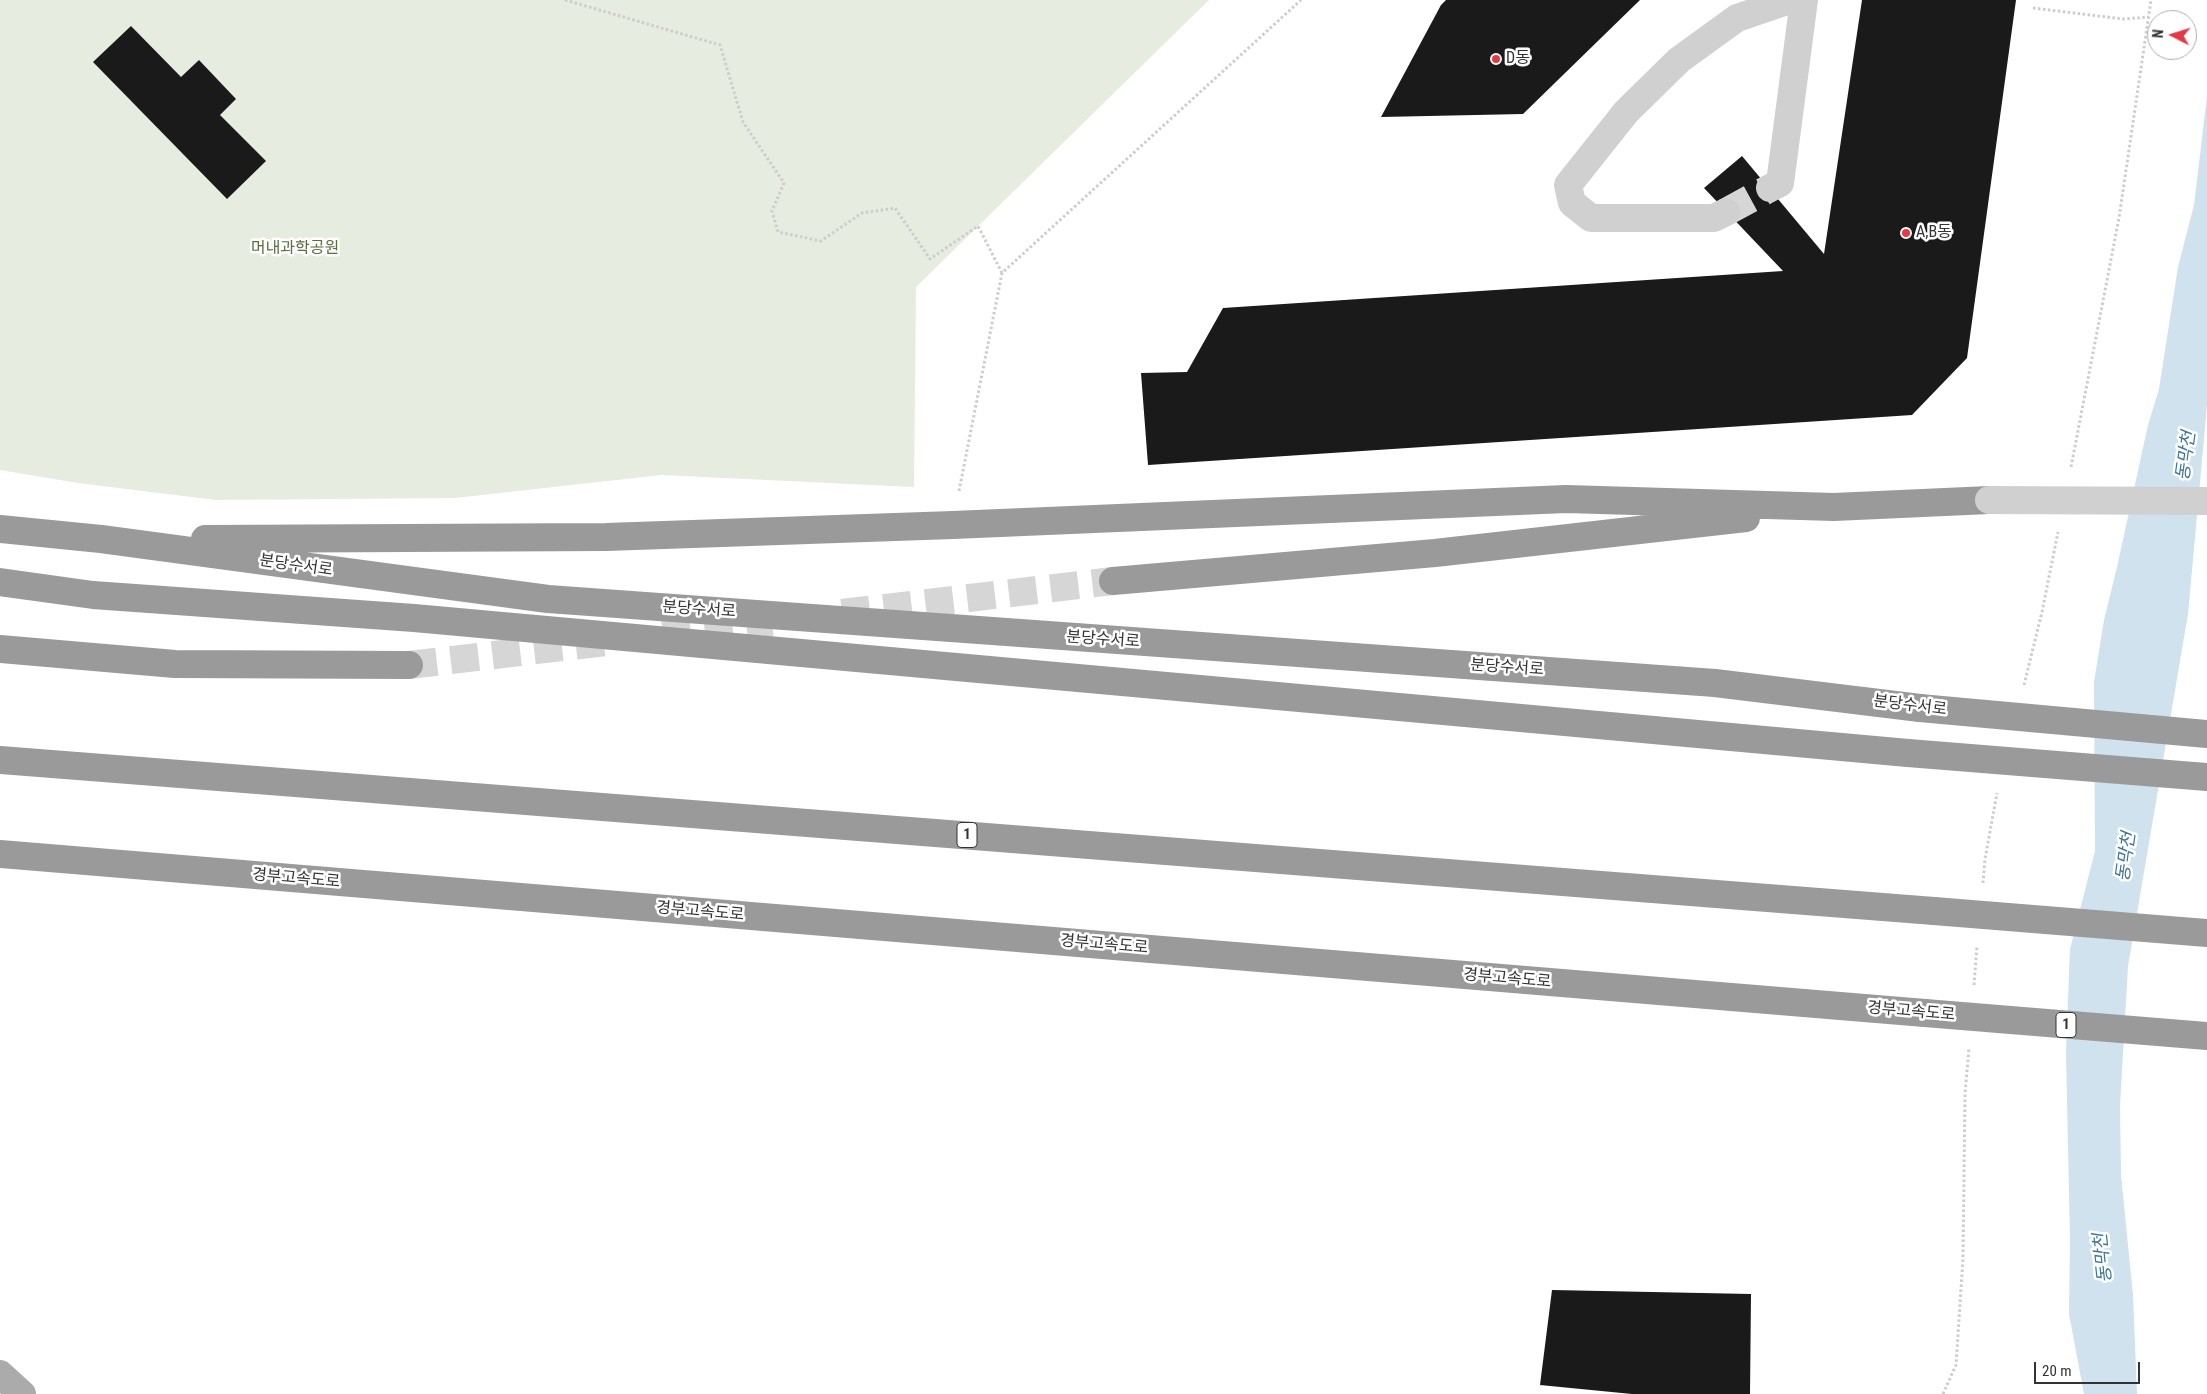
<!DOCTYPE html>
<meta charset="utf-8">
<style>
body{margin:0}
#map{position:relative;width:2207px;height:1394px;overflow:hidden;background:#fff;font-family:"Roboto Condensed",sans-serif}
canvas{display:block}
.north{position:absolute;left:2147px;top:10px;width:50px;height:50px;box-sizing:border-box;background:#fff;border:1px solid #adadad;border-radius:50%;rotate:275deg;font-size:14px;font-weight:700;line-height:20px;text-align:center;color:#333}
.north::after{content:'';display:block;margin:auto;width:18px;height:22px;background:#e63946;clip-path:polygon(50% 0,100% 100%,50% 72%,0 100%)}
.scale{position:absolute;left:2034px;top:1362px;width:106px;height:22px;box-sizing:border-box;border:2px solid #333;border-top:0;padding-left:6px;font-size:15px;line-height:18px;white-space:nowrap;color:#333;-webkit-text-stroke:4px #fff;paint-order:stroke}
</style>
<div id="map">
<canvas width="2207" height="1394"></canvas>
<div class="north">N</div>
<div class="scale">20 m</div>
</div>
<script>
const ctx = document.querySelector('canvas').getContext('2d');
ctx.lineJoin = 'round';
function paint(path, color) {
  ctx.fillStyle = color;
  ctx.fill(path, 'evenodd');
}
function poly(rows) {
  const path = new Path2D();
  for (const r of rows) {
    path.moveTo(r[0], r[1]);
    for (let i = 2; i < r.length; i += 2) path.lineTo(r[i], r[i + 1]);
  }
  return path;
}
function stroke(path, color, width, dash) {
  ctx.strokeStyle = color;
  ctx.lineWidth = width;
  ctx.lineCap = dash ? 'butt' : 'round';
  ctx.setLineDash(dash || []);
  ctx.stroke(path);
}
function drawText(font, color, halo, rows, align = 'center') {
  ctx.font = font + ' "Roboto Condensed","Noto Sans KR",sans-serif';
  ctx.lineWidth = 5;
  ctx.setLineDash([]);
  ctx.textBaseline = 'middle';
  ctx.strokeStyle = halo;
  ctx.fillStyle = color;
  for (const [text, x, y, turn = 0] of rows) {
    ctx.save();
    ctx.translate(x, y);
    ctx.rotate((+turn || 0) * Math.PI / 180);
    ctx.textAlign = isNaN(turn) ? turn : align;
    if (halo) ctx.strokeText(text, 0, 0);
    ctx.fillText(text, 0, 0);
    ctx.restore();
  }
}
paint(poly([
 [0,0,1209,0,916,287,914,487,661,475,455,498,216,500,78,483,0,470]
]), '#e6ecdf');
paint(poly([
 [2207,96,2207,405,2188,614,2128,966,2120,1105,2121,1175,2133,1295,2137,1394,2084,1394,2069,1314,2070,1240,2066,1052,2070,949,2095,851,2094,682,2104,620,2117,567,2148,425,2159,389,2178,267,2194,205]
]), '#cfe2ee');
paint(poly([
 [1446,0,1640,0,1523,114,1381,117,1441,5],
 [1862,0,2016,0,1967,358,1912,415,1148,465,1141,373,1187,372,1223,308,1783,271,1704,188,1742,156,1824,254],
 [131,26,181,77,199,60,236,99,220,115,266,161,227,199,93,62],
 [1552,1290,1751,1294,1750,1394,1632,1394,1540,1385]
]), '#1a1a1a');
stroke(poly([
 [1726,212,1770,188]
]), '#d6d6d6', 28, [28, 14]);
stroke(poly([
 [842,613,1113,581],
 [663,635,772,622],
 [409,665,606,642]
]), '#d6d6d6', 28, [28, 14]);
stroke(poly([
 [565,0,720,45,743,122,784,183,772,211,778,232,821,241,862,213,895,208,930,259,978,226,1002,273],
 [2033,8,2123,19,2149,17],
 [2071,467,2119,218,2151,0],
 [959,491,1002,273,1301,0],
 [2024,685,2042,612,2058,532],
 [1983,883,1985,859,1997,793],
 [1974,985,1977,946],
 [1943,1394,1956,1365,1963,1259,1965,1093,1969,1049]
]), '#cdcdcd', 3, [2.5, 2.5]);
stroke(poly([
 [1770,188,1780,183,1804,0],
 [1726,212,1714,218,1591,218,1572,203,1568,185,1626,112,1679,60,1737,18,1790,0]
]), '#d0d0d0', 28);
stroke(poly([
 [0,1374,22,1394]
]), '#ababab', 28);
stroke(poly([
 [0,529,101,539,548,599,1715,683,1920,708],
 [205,539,606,537,953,525,1566,499,1834,507,1989,500],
 [1113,581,1435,553,1746,518],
 [0,582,93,595,414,618,1908,753],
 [0,649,175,664,409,665],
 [0,760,1934,911],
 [0,854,1925,1013]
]), '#9a9a9a', 28);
stroke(poly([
 [1989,500,2207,501]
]), '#d0d0d0', 28);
stroke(poly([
 [1920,708,2207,734],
 [1908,753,2207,777],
 [1934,911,2207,933],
 [1925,1013,2207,1036]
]), '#9a9a9a', 28);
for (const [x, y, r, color] of [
 [1496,59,5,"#e63946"],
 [1906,233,5,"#e63946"]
]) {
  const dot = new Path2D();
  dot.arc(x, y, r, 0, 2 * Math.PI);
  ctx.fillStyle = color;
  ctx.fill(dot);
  stroke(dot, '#fff', 2);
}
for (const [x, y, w] of [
 [967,835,20],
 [2066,1025,20]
]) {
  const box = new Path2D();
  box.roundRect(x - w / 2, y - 12.5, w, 25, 4);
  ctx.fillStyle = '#fff';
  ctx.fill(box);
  stroke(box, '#333', 1);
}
drawText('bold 15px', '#333', null, [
 ["1",967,835],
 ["1",2066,1025]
]);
drawText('16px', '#333', '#fff', [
 ["D동",1506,59],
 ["A,B동",1916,233]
], 'left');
drawText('16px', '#56703f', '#fff', [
 ["머내과학공원",295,249]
]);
drawText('16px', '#333', '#fff', [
 ["분당수서로",296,566,8],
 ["분당수서로",699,610,4],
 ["분당수서로",1103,640,4],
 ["분당수서로",1507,668,4],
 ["분당수서로",1910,706,7],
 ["경부고속도로",296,879,5],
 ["경부고속도로",700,912,5],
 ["경부고속도로",1104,945,5],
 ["경부고속도로",1507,979,5],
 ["경부고속도로",1911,1012,5]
]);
drawText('italic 18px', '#3f7597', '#fff', [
 ["동막천",2187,456,-82],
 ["동막천",2127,857,-82],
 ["동막천",2104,1258,-96]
]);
</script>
